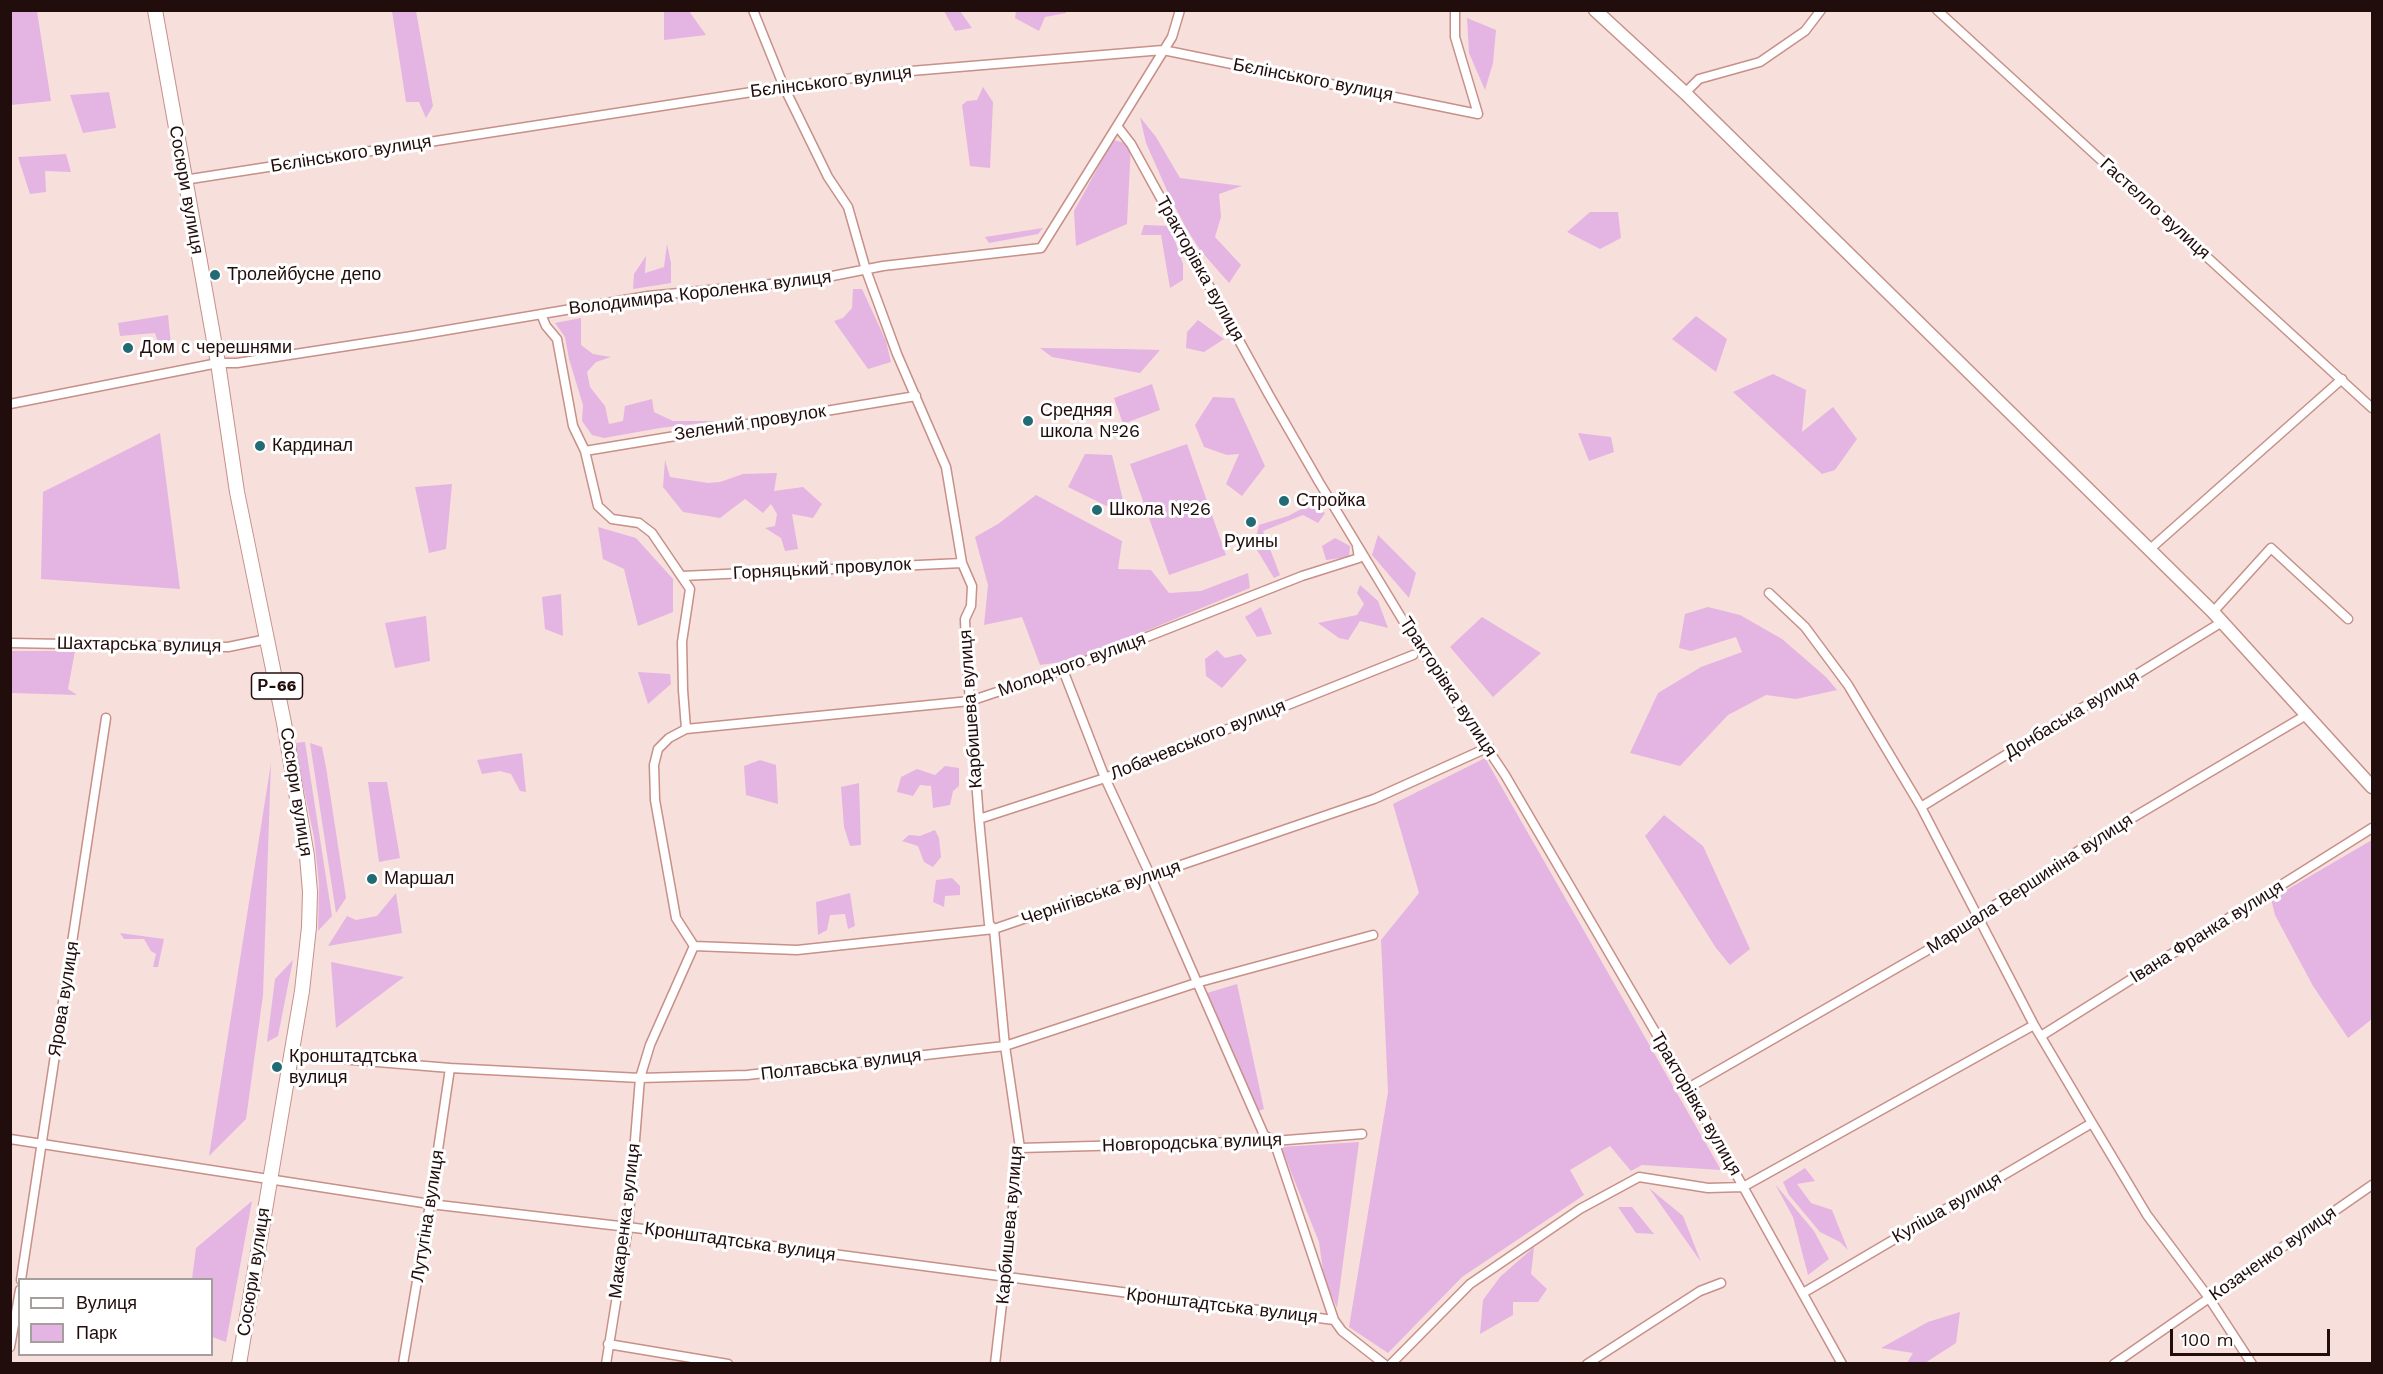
<!DOCTYPE html>
<meta charset="utf-8">
<style>
body{margin:0}
#map{position:relative;width:2383px;height:1374px;overflow:hidden;background:#f7dfdc;font-family:"Work Sans",sans-serif}
canvas{display:block}
.frame{position:absolute;inset:0;border:12px solid #210d0b;pointer-events:none}
.legend{position:absolute;left:18px;top:1278px;width:195px;height:78px;box-sizing:border-box;background:#fff;border:2px solid #a69e9d;margin:0;padding:8px 10px;list-style:none;font-size:18px;color:#210d0b}
.legend li{display:flex;align-items:center;gap:12px;height:30px}
.legend b{width:30px;border:2px solid #a69e9d}
.scale{position:absolute;left:2170px;top:1329px;width:160px;height:27px;box-sizing:border-box;border:3px solid #210d0b;border-top:0;padding-left:8px;font-size:18px;line-height:21px;white-space:nowrap;color:#210d0b;-webkit-text-stroke:4px #fff;paint-order:stroke}
</style>
<div id="map">
<canvas width="2383" height="1374"></canvas>
<div class="frame"></div>
<ul class="legend">
<li><b style="height:8px;background:#fff"></b>Вулиця</li>
<li><b style="height:16px;background:#e4b5e2"></b>Парк</li>
</ul>
<div class="scale">100 m</div>
</div>
<script>
const ctx = document.querySelector('canvas').getContext('2d');
ctx.lineJoin = 'round';
function paint(path, color) {
  ctx.fillStyle = color;
  ctx.fill(path, 'evenodd');
}
function poly(rows) {
  const path = new Path2D();
  for (const r of rows) {
    path.moveTo(r[0], r[1]);
    for (let i = 2; i < r.length; i += 2) path.lineTo(r[i], r[i + 1]);
  }
  return path;
}
function stroke(path, color, width, dash) {
  ctx.strokeStyle = color;
  ctx.lineWidth = width;
  ctx.lineCap = dash ? 'butt' : 'round';
  ctx.setLineDash(dash || []);
  ctx.stroke(path);
}
function drawText(font, color, halo, rows, align = 'center') {
  ctx.font = font + ' "Work Sans",sans-serif';
  ctx.lineWidth = 6;
  ctx.setLineDash([]);
  ctx.textBaseline = 'middle';
  ctx.strokeStyle = halo;
  ctx.fillStyle = color;
  for (const [text, x, y, turn = 0] of rows) {
    ctx.save();
    ctx.translate(x, y);
    ctx.rotate((+turn || 0) * Math.PI / 180);
    ctx.textAlign = isNaN(turn) ? turn : align;
    if (halo) ctx.strokeText(text, 0, 0);
    ctx.fillText(text, 0, 0);
    ctx.restore();
  }
}
paint(poly([
 [11,10,37,11,51,101,11,105],
 [392,11,416,11,433,106,426,118,419,102,406,102],
 [664,11,689,11,706,35,664,40],
 [944,11,960,11,972,28,955,31],
 [1016,11,1066,10,1066,13,1045,17,1039,31,1015,18],
 [1467,18,1496,30,1493,63,1485,90,1469,53],
 [983,87,993,102,990,168,970,166,962,105,967,101,977,100],
 [109,92,116,128,83,133,70,95],
 [1140,117,1156,137,1180,178,1242,186,1219,194,1221,217,1215,237,1241,265,1229,283,1200,250,1186,228,1169,195,1146,143],
 [1113,140,1131,144,1127,224,1076,246,1074,211],
 [66,154,71,172,45,171,46,192,30,194,18,157],
 [1590,212,1618,212,1621,238,1600,249,1567,232],
 [1144,225,1170,226,1183,264,1183,280,1170,288,1161,235,1141,235],
 [1043,228,1038,234,989,243,985,237],
 [667,244,671,263,671,283,633,289,634,274,646,256,645,273,664,267],
 [853,289,862,289,886,341,891,362,868,369,834,321,843,318,852,308],
 [168,315,171,345,160,348,155,333,120,336,118,323],
 [1696,316,1727,339,1716,372,1672,339],
 [581,318,581,345,593,354,611,357,596,362,587,372,590,387,605,406,609,424,623,421,625,406,652,399,654,412,673,421,718,421,660,428,604,438,592,435,582,421,583,405,569,359,565,337,555,323],
 [1198,320,1224,339,1204,352,1186,348,1187,332],
 [1040,348,1125,349,1160,350,1140,373,1052,357],
 [1773,374,1806,390,1802,432,1833,407,1857,439,1835,470,1822,474,1733,392],
 [1152,384,1160,410,1123,424,1114,398],
 [1213,397,1234,398,1265,466,1242,496,1226,484,1239,454,1227,455,1204,447,1195,425],
 [160,433,180,589,41,579,43,492],
 [1578,433,1611,437,1614,452,1589,461],
 [1187,444,1226,555,1169,575,1130,464],
 [1085,454,1112,455,1127,516,1068,487],
 [665,460,670,477,708,483,720,482,743,474,777,473,774,491,803,487,822,504,813,518,792,514,798,549,785,551,781,538,765,528,775,526,777,514,771,504,763,513,745,499,720,518,683,512,663,487],
 [452,484,446,549,429,553,415,487],
 [1036,495,1122,541,1118,569,1151,570,1169,593,1201,591,1248,573,1250,588,1076,660,1040,665,1022,617,984,625,988,585,975,537,998,524],
 [1309,505,1325,513,1318,523,1303,515,1263,531,1280,575,1274,578,1254,545,1259,525,1288,516],
 [598,527,636,538,673,579,673,612,638,626,624,569,603,559],
 [1378,535,1416,573,1409,598,1372,555],
 [1335,538,1350,546,1349,557,1326,560,1322,546],
 [1360,585,1378,601,1388,628,1360,621,1348,640,1339,638,1318,623,1357,615,1364,604,1357,593],
 [561,594,563,636,545,629,542,597],
 [1261,607,1272,634,1257,637,1245,617],
 [1708,607,1740,615,1782,639,1826,677,1837,690,1796,699,1766,695,1728,715,1680,766,1630,753,1658,693,1701,667,1742,652,1736,637,1691,651,1679,648,1685,614],
 [426,616,430,661,395,668,385,623],
 [1482,617,1541,653,1493,697,1450,647],
 [1217,650,1225,658,1241,654,1247,660,1222,688,1206,676,1205,659],
 [11,651,75,651,68,689,77,695,11,693],
 [638,672,670,674,671,684,648,704],
 [305,742,332,916,318,931,319,884,314,837,295,748,295,743],
 [310,743,322,747,326,767,346,898,336,913],
 [522,753,526,792,520,791,511,774,500,771,482,774,477,760],
 [1485,758,1721,1170,1642,1165,1631,1171,1610,1146,1570,1170,1584,1195,1462,1277,1388,1353,1349,1327,1388,1092,1381,940,1419,893,1393,804],
 [760,760,776,765,778,804,746,795,744,766],
 [271,763,263,995,246,1119,209,1156],
 [945,766,959,768,959,786,953,791,950,805,933,808,931,786,920,785,913,796,897,792,901,777,917,769,935,775],
 [368,782,387,782,400,858,379,862],
 [859,783,861,845,850,846,844,827,841,787],
 [1664,815,1703,846,1750,949,1730,965,1716,948,1645,836],
 [935,830,939,838,941,857,933,867,924,862,918,846,902,841,909,835,920,836],
 [2372,840,2372,1019,2348,1038,2313,986,2275,915,2271,899],
 [952,878,960,886,960,895,945,896,944,907,933,902,936,880],
 [396,893,402,933,328,946,347,916,356,920,377,916],
 [850,893,855,926,848,929,845,914,830,915,827,930,818,935,816,902],
 [120,933,164,939,158,967,153,967,156,954,151,951,144,939,124,939],
 [293,960,278,1036,267,1042,275,979],
 [331,962,404,977,336,1028],
 [1237,984,1264,1109,1258,1111,1207,993],
 [1359,1142,1337,1308,1324,1278,1319,1242,1281,1147],
 [1805,1168,1815,1181,1797,1184,1811,1203,1832,1210,1848,1250,1840,1242,1820,1232,1789,1195,1783,1182],
 [1775,1184,1814,1231,1829,1259,1808,1275,1793,1217],
 [1649,1188,1683,1216,1701,1262],
 [252,1201,226,1342,212,1337,212,1280,192,1279,196,1248],
 [1618,1207,1632,1207,1654,1234,1636,1233],
 [1534,1247,1531,1274,1547,1289,1538,1302,1513,1302,1513,1315,1480,1334,1483,1300,1500,1277],
 [1960,1312,1956,1343,1925,1363,1907,1363,1913,1353,1881,1348,1928,1322]
]), '#e4b5e2');
const minor = poly([
 [753,10,784,87,828,177,848,207,866,270,897,354,946,467,962,563,972,586,971,606,965,619,966,649,979,819,989,924,994,929,1005,1046,1020,1148,995,1364],
 [1180,10,1172,37,1117,126,1131,144,1269,395,1319,482,1413,637,1505,775,1688,1088,1842,1364],
 [1937,10,2372,408],
 [1685,93,1699,79,1760,62,1805,31,1821,10],
 [184,180,784,87,899,72,1163,50,1478,114,1455,37,1455,10],
 [541,314,546,326,557,339,573,426,585,451,598,506,612,519,639,523,652,533,690,589,682,642,683,690,686,729,669,738,658,749,654,765,655,800,676,918,694,946],
 [10,404,218,363,237,363,412,336,648,296,812,280,883,266,1041,248,1117,126],
 [585,451,916,396],
 [2149,550,2342,379],
 [682,576,962,563],
 [1769,593,1805,627,1848,685,1921,807,2034,1025,2092,1123,2147,1215,2209,1298,2252,1364],
 [2213,612,2271,548,2348,619],
 [10,643,228,647,267,639],
 [1063,670,1105,778,1151,877,1264,1135,1274,1141,1334,1320],
 [686,729,970,701,1063,670,1302,576,1359,558,1357,546],
 [1921,807,2222,622],
 [979,819,1105,778,1413,655],
 [694,946,797,950,994,929,1374,799,1489,747],
 [2041,1036,2372,828],
 [292,1055,450,1068,640,1078,747,1075,1005,1046,1196,983,1373,935],
 [1688,1088,1980,920,1984,912,2095,840,2308,714],
 [10,1139,430,1204,628,1227,1334,1320,1342,1331,1384,1364],
 [1020,1148,1274,1141,1362,1134],
 [21,1280,106,718],
 [1803,1293,2092,1123],
 [608,1344,728,1364],
 [10,1347,20,1290],
 [403,1364,430,1204,450,1068],
 [606,1364,628,1227,640,1078,650,1045,694,946],
 [1391,1364,1470,1284,1580,1209,1639,1177,1708,1188,1743,1187,2034,1025],
 [1587,1364,1700,1291,1721,1283],
 [2114,1364,2372,1185]
]);
const secondary = poly([
 [1595,10,1685,93,2213,612,2372,787]
]);
const primary = poly([
 [155,10,218,363,237,492,284,723,307,856,310,892,309,927,302,991,239,1364]
]);
stroke(minor, '#c79088', 11);
stroke(secondary, '#c79088', 15);
stroke(primary, '#c79088', 16);
stroke(minor, '#fff', 8);
stroke(secondary, '#fff', 12);
stroke(primary, '#fff', 14);
for (const [x, y, r, color] of [
 [215,275,6,"#216b75"],
 [128,348,6,"#216b75"],
 [1028,421,6,"#216b75"],
 [260,446,6,"#216b75"],
 [1284,501,6,"#216b75"],
 [1097,510,6,"#216b75"],
 [1251,522,6,"#216b75"],
 [372,879,6,"#216b75"],
 [277,1067,6,"#216b75"]
]) {
  const dot = new Path2D();
  dot.arc(x, y, r, 0, 2 * Math.PI);
  ctx.fillStyle = color;
  ctx.fill(dot);
  stroke(dot, '#fff', 2);
}
for (const [x, y, w] of [
 [277,686,51]
]) {
  const box = new Path2D();
  box.roundRect(x - w / 2, y - 13, w, 26, 4.5);
  ctx.fillStyle = '#fff';
  ctx.fill(box);
  stroke(box, '#210d0b', 1.5);
}
drawText('bold 16px', '#210d0b', null, [
 ["Р-66",277,686]
]);
drawText('18px', '#210d0b', '#fff', [
 ["Бєлінського вулиця",1313,80,11],
 ["Бєлінського вулиця",831,82,-7],
 ["Бєлінського вулиця",351,154,-9],
 ["Сосюри вулиця",186,190,80],
 ["Гастелло вулиця",2155,209,42],
 ["Тракторівка вулиця",1200,269,61],
 ["Володимира Короленка вулиця",700,293,-7],
 ["Зелений провулок",750,423,-9],
 ["Горняцький провулок",822,569,-3],
 ["Шахтарська вулиця",139,645,1],
 ["Молодчого вулиця",1072,665,-20],
 ["Тракторівка вулиця",1448,687,57],
 ["Карбишева вулиця",971,709,-94],
 ["Донбаська вулиця",2072,715,-31],
 ["Лобачевського вулиця",1198,740,-22],
 ["Сосюри вулиця",296,792,81],
 ["Маршала Вершиніна вулиця",2030,884,-33],
 ["Чернігівська вулиця",1101,893,-19],
 ["Івана Франка вулиця",2207,932,-32],
 ["Ярова вулиця",64,999,-81],
 ["Полтавська вулиця",841,1065,-7],
 ["Тракторівка вулиця",1696,1104,60],
 ["Новгородська вулиця",1192,1143,-2],
 ["Куліша вулиця",1947,1208,-30],
 ["Лутугіна вулиця",428,1216,-81],
 ["Макаренка вулиця",625,1221,-83],
 ["Карбишева вулиця",1010,1225,-85],
 ["Кронштадтська вулиця",740,1242,8],
 ["Козаченко вулиця",2273,1254,-35],
 ["Сосюри вулиця",254,1272,-81],
 ["Кронштадтська вулиця",1222,1306,7]
]);
drawText('18px', '#210d0b', '#fff', [
 ["Тролейбусне депо",227,275],
 ["Дом с черешнями",140,348],
 ["Средняя",1040,411],
 ["школа №26",1040,432],
 ["Кардинал",272,446],
 ["Стройка",1296,501],
 ["Школа №26",1109,510],
 ["Руины",1251,542,"center"],
 ["Маршал",384,879],
 ["Кронштадтська",289,1057],
 ["вулиця",289,1078]
], 'left');
</script>
